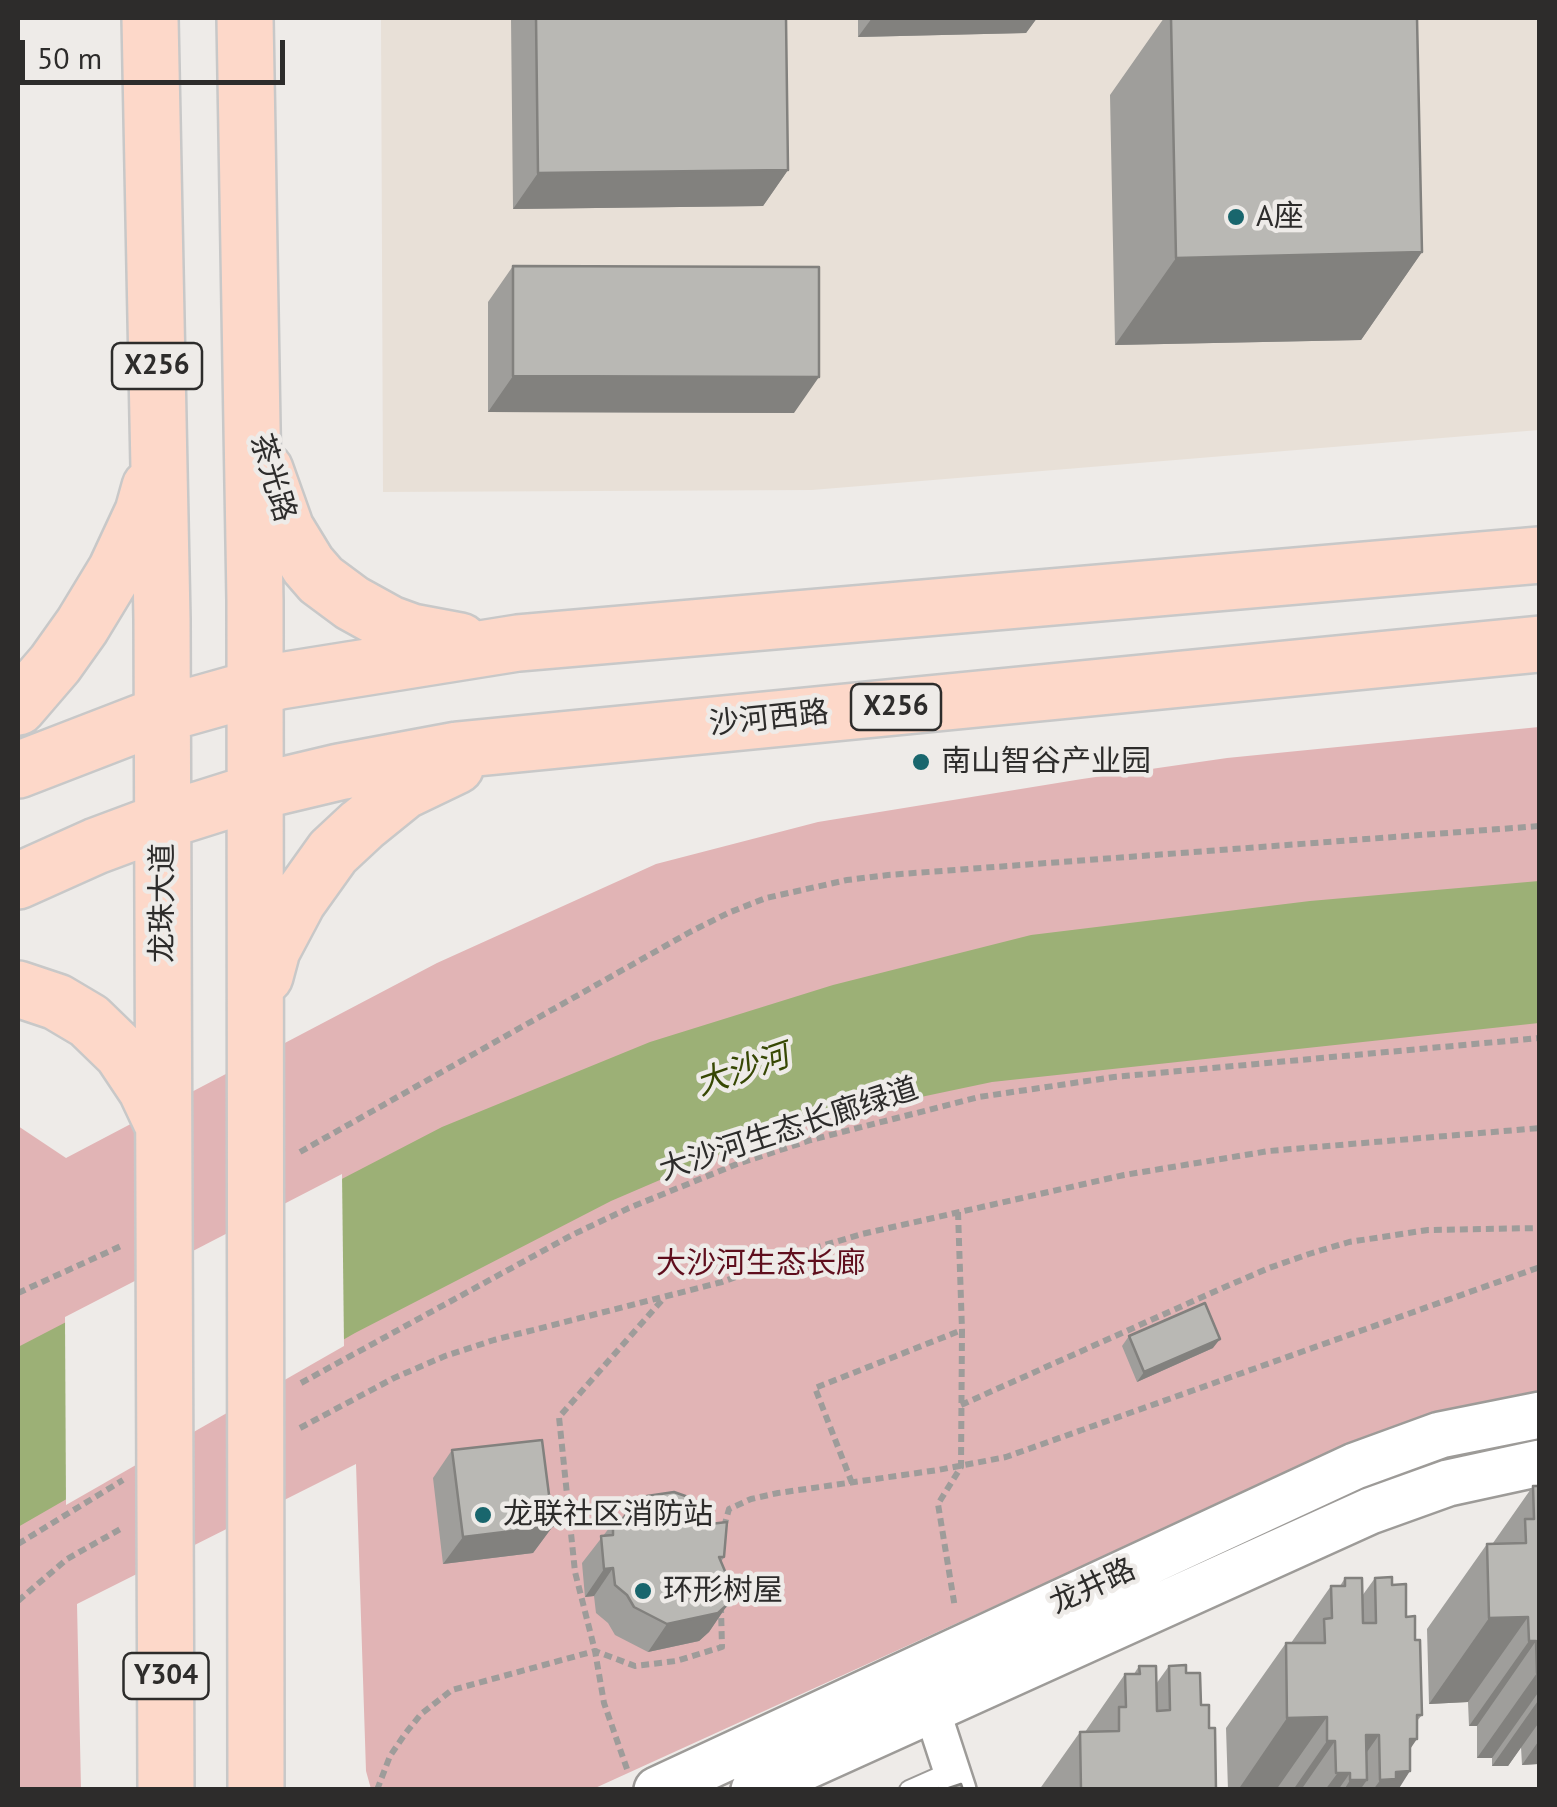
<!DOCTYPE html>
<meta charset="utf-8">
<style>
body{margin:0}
#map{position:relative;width:1557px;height:1807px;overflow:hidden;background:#eeebe8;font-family:"PT Sans",sans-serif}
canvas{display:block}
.frame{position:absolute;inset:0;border:20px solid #2d2c2b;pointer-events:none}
.scale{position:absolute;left:20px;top:40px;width:265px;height:45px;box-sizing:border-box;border:5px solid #2d2c2b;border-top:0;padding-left:12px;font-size:30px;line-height:35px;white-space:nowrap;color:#2d2c2b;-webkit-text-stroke:8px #eeebe8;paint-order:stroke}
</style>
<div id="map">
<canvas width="1557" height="1807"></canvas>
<div class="frame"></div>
<div class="scale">50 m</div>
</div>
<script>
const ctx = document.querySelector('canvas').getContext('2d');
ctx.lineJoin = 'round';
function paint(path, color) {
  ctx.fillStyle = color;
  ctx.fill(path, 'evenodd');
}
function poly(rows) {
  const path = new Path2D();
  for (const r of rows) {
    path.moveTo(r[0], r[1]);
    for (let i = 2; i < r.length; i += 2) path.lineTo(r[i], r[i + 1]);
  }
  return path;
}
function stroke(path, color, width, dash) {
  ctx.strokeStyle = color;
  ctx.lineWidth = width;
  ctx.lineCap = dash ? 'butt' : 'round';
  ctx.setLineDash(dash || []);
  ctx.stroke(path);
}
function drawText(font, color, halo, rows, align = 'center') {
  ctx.font = font + ' "PT Sans","Noto Sans SC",sans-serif';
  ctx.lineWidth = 9;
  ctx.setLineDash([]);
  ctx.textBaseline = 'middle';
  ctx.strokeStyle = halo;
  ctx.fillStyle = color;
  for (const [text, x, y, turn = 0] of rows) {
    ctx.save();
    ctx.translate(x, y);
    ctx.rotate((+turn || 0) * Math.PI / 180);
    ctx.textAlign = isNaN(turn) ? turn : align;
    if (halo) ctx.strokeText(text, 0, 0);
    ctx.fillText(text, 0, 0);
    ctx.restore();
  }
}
paint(poly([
 [381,18,1539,18,1539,430,812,490,383,492]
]), '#e8e0d7');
paint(poly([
 [1539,727,1539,1391,1520,1394,1414,1423,1337,1450,593,1789,371,1789,366,1771,356,1464,77,1604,81,1789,18,1789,18,1126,66,1158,437,963,656,864,818,822,1082,779,1227,758]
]), '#e1b4b5');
paint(poly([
 [1539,881,1539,1023,992,1082,788,1125,611,1201,355,1333,18,1527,18,1347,442,1127,650,1042,833,985,1031,935,1310,901]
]), '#9cb076');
paint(poly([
 [342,1174,344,1346,66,1505,65,1317]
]), '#eeebe8');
const service = poly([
 [909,1790,952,1771]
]);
const minor = poly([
 [924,1686,958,1790]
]);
const tertiary = poly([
 [657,1790,1355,1466,1440,1435,1540,1415],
 [754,1790,1370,1511,1448,1483,1540,1463]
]);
const primary = poly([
 [150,18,162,619,166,1790],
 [245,18,255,601,256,1790],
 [265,470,286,529,308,565,321,580,352,603,390,624,412,632,460,641],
 [18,707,55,664,82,626,116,570,143,512,150,487],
 [18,770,163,714,280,681,518,643,1540,555],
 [18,881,96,846,163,821,255,792,339,772,457,750,1540,644],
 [265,976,272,950,298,901,333,852,362,825,404,791,456,766],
 [18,989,57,1002,89,1021,122,1053,146,1089,163,1125]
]);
stroke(service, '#9d9b98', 22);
stroke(minor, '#9d9b98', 40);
stroke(tertiary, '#9d9b98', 50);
stroke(primary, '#c8c8c8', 60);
stroke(poly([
 [300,1152,690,932,728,913,766,898,847,880,888,875,1540,826],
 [958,1212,962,1330],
 [18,1293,121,1246],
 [301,1383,572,1235,629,1208,737,1164,811,1140,979,1097,1114,1077,1540,1038],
 [961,1405,1218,1290,1269,1268,1309,1254,1349,1242,1428,1230,1540,1228],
 [300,1428,394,1378,445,1356,494,1340,722,1282,811,1249,862,1234,1124,1175,1269,1151,1540,1128],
 [852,1483,815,1388,962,1330,961,1467,938,1504,955,1608],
 [724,1527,729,1509,751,1499,778,1493,938,1470,1006,1457,1540,1267],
 [18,1544,123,1480],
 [18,1601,67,1559,124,1527],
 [627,1769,604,1703,595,1651,575,1572,559,1417,663,1299],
 [377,1790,390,1756,405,1734,421,1714,452,1690,595,1651,635,1666,676,1661,722,1647,721,1609]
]), '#9e9c9a', 6, [8, 5]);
stroke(service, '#fff', 18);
stroke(minor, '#fff', 35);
stroke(tertiary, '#fff', 45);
stroke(primary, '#fdd8c9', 55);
paint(poly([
 [511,18,786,18,788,170,763,206,513,209],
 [858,18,1037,18,1026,33,858,37],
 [1164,18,1417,18,1422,252,1361,340,1115,345,1110,95],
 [513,266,794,413,488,412,488,302],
 [1129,1336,1213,1348,1137,1382,1122,1346],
 [452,1450,553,1526,533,1553,443,1564,433,1478],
 [1533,1486,1540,1486,1540,1763,1538,1764,1522,1765,1521,1747,1508,1766,1492,1766,1492,1758,1477,1758,1477,1726,1469,1726,1468,1702,1429,1704,1427,1629,1487,1544,1493,1543],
 [613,1523,724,1557,721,1562,728,1604,709,1632,699,1641,648,1652,615,1635,608,1623,596,1613,594,1596,585,1597,582,1563],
 [1345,1578,1362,1596,1375,1578,1392,1585,1406,1617,1415,1640,1422,1715,1417,1721,1398,1790,1228,1790,1226,1728,1286,1643,1291,1643,1331,1586,1340,1586],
 [1139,1666,1156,1684,1169,1666,1186,1673,1209,1728,1216,1790,1039,1790,1080,1732,1085,1732,1125,1674,1134,1674]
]), '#9f9e9b');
paint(poly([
 [872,18,1037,18,1026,33,858,37],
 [788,170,763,206,513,209,538,173],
 [1422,252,1361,340,1115,345,1176,258],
 [513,376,819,377,794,413,488,412],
 [1220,1339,1213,1348,1137,1382,1144,1372],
 [553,1526,533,1553,443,1564,463,1537],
 [613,1568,594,1596,585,1597,604,1569],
 [728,1604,709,1632,699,1641,648,1652,667,1624],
 [1528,1617,1468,1702,1429,1704,1489,1618],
 [1529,1641,1536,1641,1477,1726,1469,1726],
 [1537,1673,1540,1673,1540,1690,1492,1758,1477,1758],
 [1540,1698,1540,1721,1508,1766,1492,1766],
 [1327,1717,1276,1790,1238,1790,1287,1718],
 [1366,1735,1379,1735,1350,1776,1350,1773,1338,1790,1325,1790],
 [1410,1739,1417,1739,1389,1780,1396,1772,1410,1771,1398,1790,1373,1790],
 [1540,1739,1540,1763,1538,1764,1522,1765],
 [1327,1741,1335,1741,1301,1790,1293,1790],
 [1350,1780,1367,1780,1360,1790,1344,1790]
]), '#82817e');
const building = poly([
 [536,18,786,18,788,170,538,173,536,18],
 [1171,18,1417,18,1422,252,1176,258,1171,18],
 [513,266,819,267,819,377,513,376,513,266],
 [1205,1303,1220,1339,1144,1372,1129,1336,1205,1303],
 [542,1440,553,1526,463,1537,452,1450,542,1440],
 [1533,1486,1540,1486,1540,1673,1537,1673,1536,1641,1529,1641,1528,1617,1489,1618,1487,1544,1526,1543,1525,1519,1534,1519,1533,1486],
 [674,1492,691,1498,701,1506,710,1524,727,1522,724,1557,719,1557,730,1583,728,1604,718,1613,667,1624,634,1607,627,1595,615,1585,613,1568,604,1569,601,1536,613,1535,613,1523,620,1522,636,1502,647,1496,674,1492],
 [1392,1577,1392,1585,1406,1584,1406,1617,1415,1616,1415,1640,1420,1640,1422,1715,1417,1715,1417,1739,1410,1739,1410,1771,1396,1772,1396,1779,1380,1780,1379,1735,1366,1735,1367,1780,1350,1780,1350,1773,1336,1773,1335,1741,1327,1741,1327,1717,1287,1718,1286,1643,1325,1643,1324,1619,1332,1618,1331,1586,1345,1586,1345,1578,1362,1578,1363,1623,1376,1623,1375,1578,1392,1577],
 [1186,1665,1186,1673,1200,1673,1201,1705,1209,1705,1209,1728,1215,1728,1216,1790,1081,1790,1080,1732,1119,1731,1119,1707,1126,1707,1125,1674,1140,1674,1139,1666,1156,1666,1157,1711,1170,1710,1169,1666,1186,1665],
 [961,1784,963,1790,943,1790,961,1784]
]);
paint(building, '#b9b8b4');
stroke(building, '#82817e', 2.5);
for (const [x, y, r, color] of [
 [1236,217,10,"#19666d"],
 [921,762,10,"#19666d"],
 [483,1515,10,"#19666d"],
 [643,1591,10,"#19666d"]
]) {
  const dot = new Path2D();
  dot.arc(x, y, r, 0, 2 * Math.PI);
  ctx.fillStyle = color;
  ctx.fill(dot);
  stroke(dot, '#eeebe8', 4);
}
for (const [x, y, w] of [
 [157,366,90],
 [896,707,90],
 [166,1676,85]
]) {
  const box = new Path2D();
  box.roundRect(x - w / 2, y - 23, w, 46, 8);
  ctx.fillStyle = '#eeebe8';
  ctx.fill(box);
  stroke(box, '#2d2c2b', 2.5);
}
drawText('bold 28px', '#2d2c2b', null, [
 ["X256",157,366],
 ["X256",896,707],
 ["Y304",166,1676]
]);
drawText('30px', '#2d2c2b', '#eeebe8', [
 ["A座",1256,217],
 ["南山智谷产业园",941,762],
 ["龙联社区消防站",503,1515],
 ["环形树屋",663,1591]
], 'left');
drawText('30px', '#2d2c2b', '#eeebe8', [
 ["茶光路",272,478,73],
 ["沙河西路",769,719,-6],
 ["龙珠大道",163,903,-90],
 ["大沙河生态长廊绿道",789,1130,-18],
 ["龙井路",1093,1587,-25]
]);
drawText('30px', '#5f0e1d', '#eeebe8', [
 ["大沙河生态长廊",761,1264]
]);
drawText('italic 32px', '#374804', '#eeebe8', [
 ["大沙河",743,1071,-19]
]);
</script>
